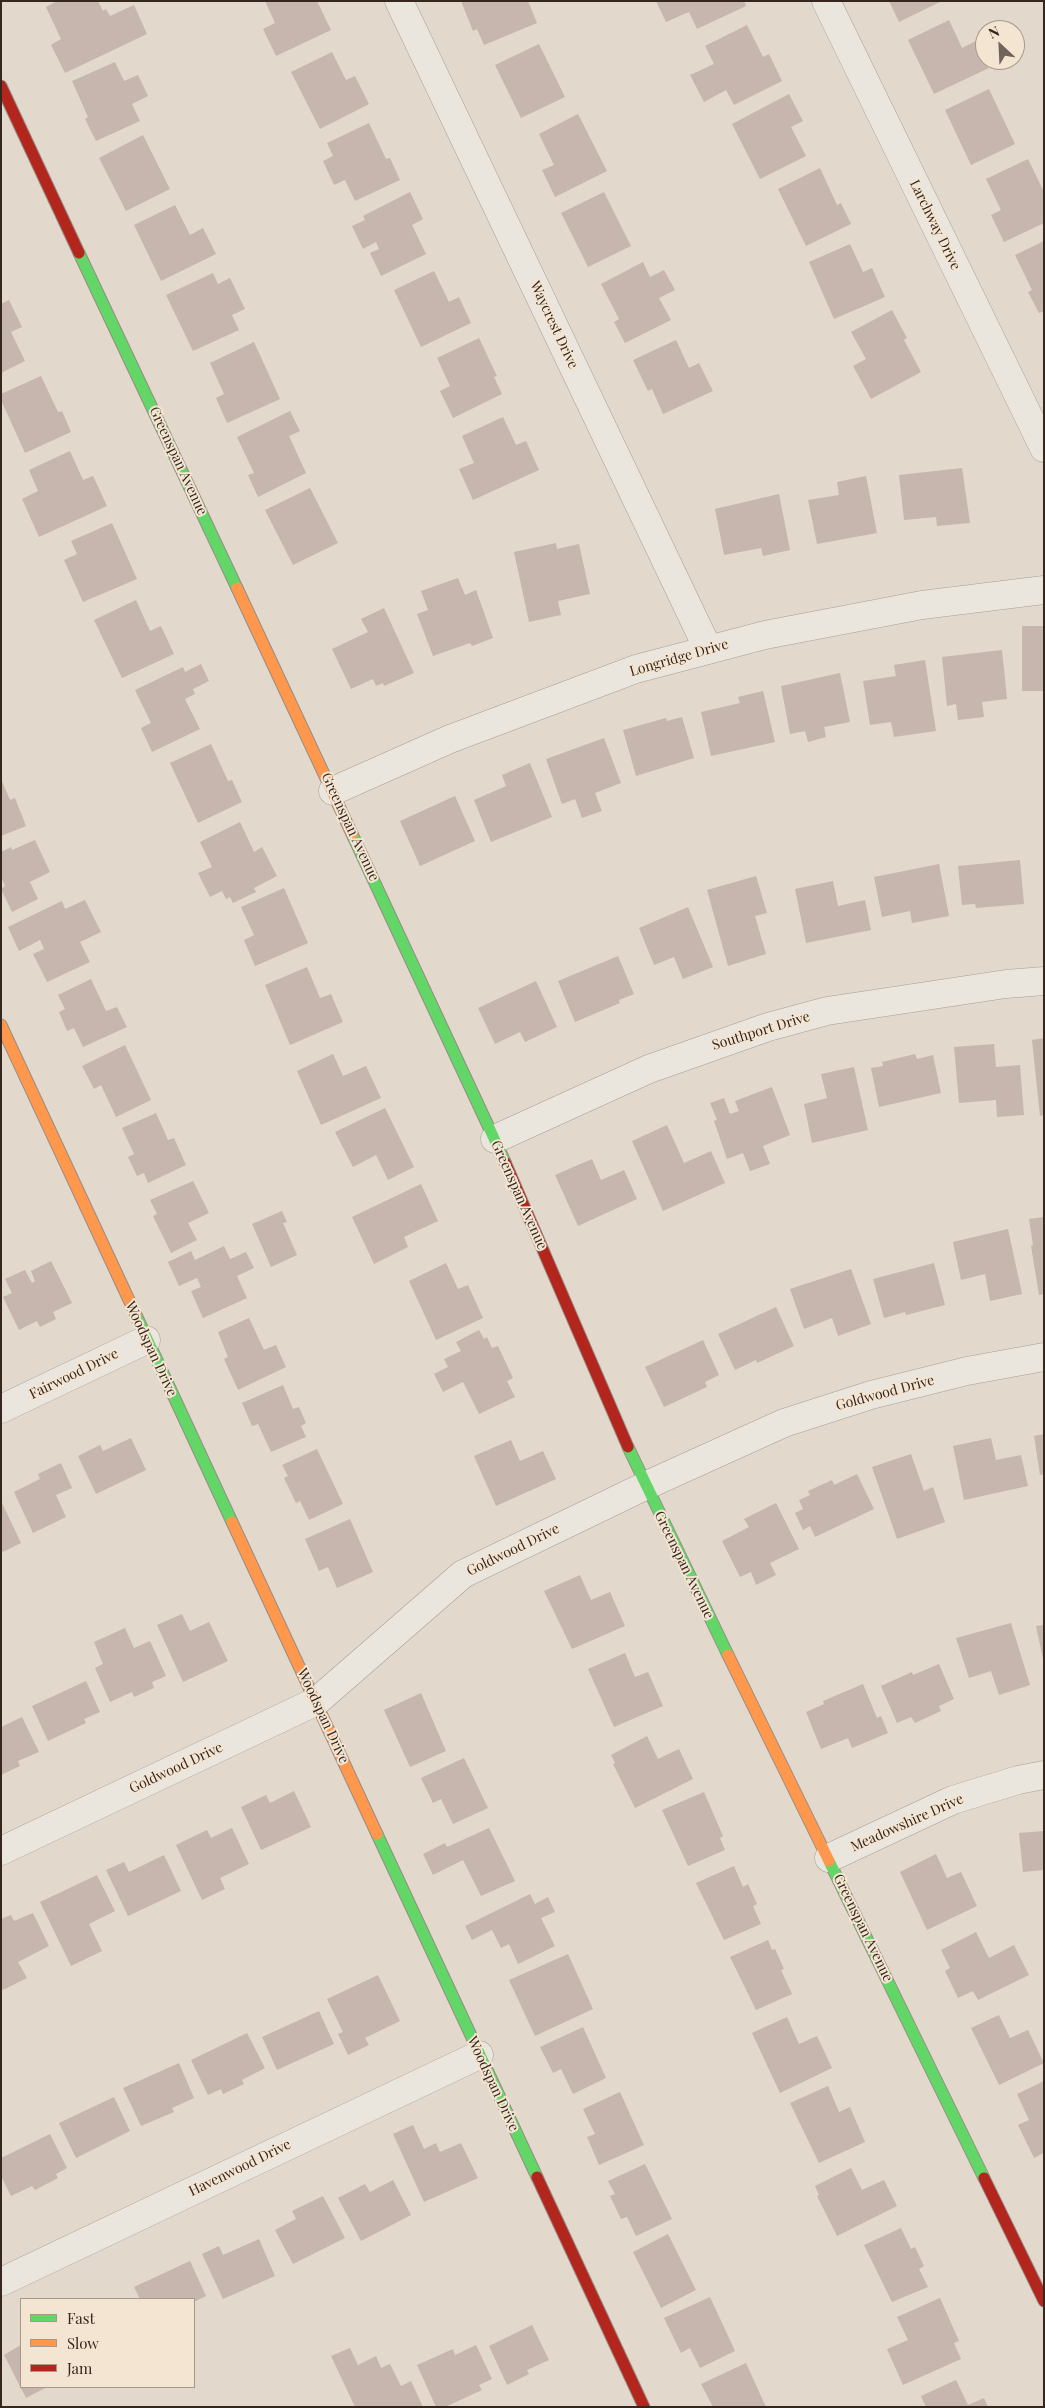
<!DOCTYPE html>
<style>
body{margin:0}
#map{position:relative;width:1045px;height:2408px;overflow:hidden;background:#e2d8cc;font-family:"Playfair Display",serif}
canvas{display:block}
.frame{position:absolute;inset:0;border:2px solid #35261e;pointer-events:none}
.legend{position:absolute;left:20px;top:2298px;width:175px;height:90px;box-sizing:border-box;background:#f3e5d2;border:1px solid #a7998a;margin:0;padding:6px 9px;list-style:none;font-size:15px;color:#35261e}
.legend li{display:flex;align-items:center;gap:10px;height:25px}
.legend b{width:25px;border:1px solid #a7998a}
.north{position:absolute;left:975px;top:20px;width:50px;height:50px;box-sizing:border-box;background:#f3e5d2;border:1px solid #a7998a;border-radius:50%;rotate:335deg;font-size:14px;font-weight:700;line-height:20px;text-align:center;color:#35261e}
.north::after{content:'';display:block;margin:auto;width:18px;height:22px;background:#72645b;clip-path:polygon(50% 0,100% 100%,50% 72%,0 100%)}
</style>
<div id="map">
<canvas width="1045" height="2408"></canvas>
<div class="frame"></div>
<ul class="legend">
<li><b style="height:6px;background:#63d668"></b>Fast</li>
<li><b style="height:6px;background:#ff974d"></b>Slow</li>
<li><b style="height:6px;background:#b3261e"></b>Jam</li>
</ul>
<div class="north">N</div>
</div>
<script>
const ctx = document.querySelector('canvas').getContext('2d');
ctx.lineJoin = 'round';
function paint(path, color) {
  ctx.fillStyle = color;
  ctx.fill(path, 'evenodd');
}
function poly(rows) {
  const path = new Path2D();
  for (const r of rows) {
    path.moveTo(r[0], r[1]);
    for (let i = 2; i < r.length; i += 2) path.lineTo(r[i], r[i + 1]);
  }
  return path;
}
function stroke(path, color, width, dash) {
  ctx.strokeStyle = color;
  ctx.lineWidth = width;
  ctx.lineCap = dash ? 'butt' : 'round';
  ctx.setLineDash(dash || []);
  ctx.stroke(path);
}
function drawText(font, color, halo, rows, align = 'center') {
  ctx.font = font + ' "Playfair Display",serif';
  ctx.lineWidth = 4;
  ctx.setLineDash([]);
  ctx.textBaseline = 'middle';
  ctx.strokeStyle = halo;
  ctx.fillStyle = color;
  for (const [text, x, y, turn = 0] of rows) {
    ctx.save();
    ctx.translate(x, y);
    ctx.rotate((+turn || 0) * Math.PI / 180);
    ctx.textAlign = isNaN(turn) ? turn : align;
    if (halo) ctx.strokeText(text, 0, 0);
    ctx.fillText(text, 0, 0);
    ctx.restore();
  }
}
paint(poly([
 [57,1,98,1,103,11,106,9,110,16,134,5,147,34,65,73,51,45,61,39,46,7],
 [265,1,317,1,331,30,276,56,263,29,275,23],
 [461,1,528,1,537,23,484,45,477,29,473,31],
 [656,1,744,1,746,6,697,29,689,12,666,22],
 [889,1,942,1,899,22],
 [949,20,962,48,976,41,989,68,934,94,908,40],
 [747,25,763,57,769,54,782,81,734,105,726,90,704,102,690,75,714,64,705,46],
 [539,44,565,97,521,118,495,65],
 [332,52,346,80,355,76,369,104,320,129,291,72],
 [115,62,124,81,138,75,148,96,132,104,140,121,96,141,85,119,88,117,72,81],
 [989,89,1015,144,971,165,945,110],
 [789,94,803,121,791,127,806,156,760,179,732,124],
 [578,114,607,171,555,197,542,170,554,165,539,134],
 [369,123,386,159,390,158,400,180,355,201,345,180,334,185,323,161,333,156,327,143],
 [143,135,170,189,126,211,99,158],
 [1028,159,1044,192,1044,223,1004,242,991,215,1001,210,986,179],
 [820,168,837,205,841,203,851,224,806,246,778,189],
 [410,192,423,219,412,225,426,254,381,276,370,253,379,249,376,242,363,249,352,226,365,220,363,216],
 [604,192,631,246,588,267,561,213],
 [175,205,190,235,203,228,216,254,161,281,134,225],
 [1044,241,1044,311,1039,313,1028,292,1032,290,1015,255],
 [850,244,863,272,872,268,885,297,834,319,809,262],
 [643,262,650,277,664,270,675,290,659,298,671,320,625,343,614,322,619,319,601,284],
 [434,271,449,302,459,297,471,323,421,347,394,290],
 [213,273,218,284,230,278,245,309,232,315,239,330,193,351,166,295],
 [9,300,22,327,11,332,25,361,1,373,1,304],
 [892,310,907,338,904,340,921,372,871,399,853,366,866,359,851,332],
 [479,338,497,376,494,377,502,394,453,418,440,391,450,386,437,358],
 [676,340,689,368,699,363,713,391,663,414,652,389,648,391,633,360],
 [254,342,280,399,227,423,216,398,224,394,210,363],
 [41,376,58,412,62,411,71,432,25,453,1,400,1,394],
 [290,411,300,431,289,436,306,473,258,497,248,475,254,473,237,437],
 [503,417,516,445,526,441,539,470,473,500,459,469,474,463,462,436],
 [70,451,83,480,93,476,107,506,39,537,22,499,38,491,29,470],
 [962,468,970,523,937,526,936,517,904,520,899,475],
 [866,476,877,533,817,544,808,500,839,495,837,482],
 [310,488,338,543,293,565,265,510],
 [779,494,790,550,763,556,761,548,724,555,715,509],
 [112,523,137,579,83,602,64,560,77,554,71,541],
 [556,543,557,549,579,544,590,594,558,601,561,615,529,622,514,552],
 [458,578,465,595,476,590,493,638,472,646,470,643,433,656,417,614,428,610,421,591],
 [136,600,150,631,161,626,174,654,122,678,94,620],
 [384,608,414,673,384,686,383,683,376,686,373,679,351,689,332,649,368,632,361,619],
 [1022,626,1044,626,1044,691,1022,691],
 [1002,650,1007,699,982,702,984,717,958,720,956,704,947,706,942,657],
 [925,660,936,731,894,737,891,722,870,725,863,681,896,676,894,665],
 [201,664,209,681,193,689,195,694,185,699,200,729,152,752,141,728,151,723,135,690,183,667,185,672],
 [840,673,850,722,824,727,826,737,808,742,805,731,790,734,781,686],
 [763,691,775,742,711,756,701,712,740,703,738,697],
 [682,717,694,758,636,776,623,730,666,718,667,721],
 [604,738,621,783,595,793,602,811,582,818,575,799,562,804,546,759],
 [211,744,228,781,232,780,242,802,198,823,170,763],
 [530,763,552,817,491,842,474,800,506,786,502,775],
 [1,779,10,800,15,798,26,826,1,836],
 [455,796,475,841,420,866,400,821],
 [240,822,254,852,262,847,277,876,254,888,256,892,233,903,230,897,226,899,222,891,210,897,198,873,212,867,200,842],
 [35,840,50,872,30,882,38,899,12,912,1,889,5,886,1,877,1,852,11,847,12,850],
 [1020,860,1024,904,976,908,975,904,962,905,958,866],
 [939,864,949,916,912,923,910,911,882,917,874,877],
 [756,876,767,913,755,916,766,954,728,966,707,890],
 [833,881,838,906,865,900,871,930,806,943,795,889],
 [284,888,308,943,255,966,244,940,254,935,241,907],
 [85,900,101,932,80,942,90,962,47,982,33,954,44,949,40,940,19,951,8,927,62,901,65,909],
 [688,907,713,967,683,979,674,957,654,965,639,928],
 [618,956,634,994,619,1000,620,1003,575,1022,558,981],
 [307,967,320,998,331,994,343,1022,290,1045,265,985],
 [91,979,106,1011,117,1007,127,1027,83,1047,74,1028,67,1031,59,1012,65,1009,58,995],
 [536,981,557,1027,525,1042,520,1032,495,1044,478,1008],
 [1044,1038,1044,1115,1040,1116,1032,1040],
 [994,1044,996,1067,1020,1065,1024,1115,997,1117,996,1100,959,1103,954,1047],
 [125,1045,151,1100,116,1117,101,1085,94,1089,82,1066],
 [333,1054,343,1076,366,1066,381,1098,321,1125,297,1071],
 [915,1054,917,1059,933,1055,941,1093,879,1107,871,1068,883,1066,882,1062],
 [854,1067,868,1130,812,1143,804,1104,827,1098,821,1074],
 [772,1087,790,1135,763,1146,770,1164,750,1171,743,1153,727,1159,714,1121,717,1120,710,1103,724,1098,730,1114,739,1111,735,1101],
 [385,1108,414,1167,388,1180,376,1155,353,1167,335,1132],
 [156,1113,168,1140,174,1138,186,1165,148,1183,144,1173,137,1176,128,1157,134,1154,122,1128],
 [667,1125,684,1163,711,1151,725,1183,663,1211,632,1141],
 [592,1159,601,1180,624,1170,637,1199,578,1226,555,1175],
 [193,1181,209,1213,188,1223,197,1240,171,1253,153,1216,157,1214,150,1200],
 [421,1184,438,1221,404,1237,408,1247,374,1264,352,1217],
 [282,1211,287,1222,283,1223,297,1255,271,1267,252,1224],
 [1044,1217,1044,1294,1039,1295,1031,1246,1033,1245,1029,1219],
 [1008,1229,1022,1294,990,1301,985,1274,961,1280,953,1242],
 [224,1246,230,1259,246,1252,254,1268,237,1276,247,1298,203,1318,191,1291,201,1287,197,1278,179,1286,168,1262,191,1251,195,1260],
 [51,1261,72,1303,53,1312,56,1319,40,1327,37,1321,19,1330,3,1297,12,1293,5,1279,25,1270,32,1283,35,1281,31,1271],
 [446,1263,458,1289,468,1285,483,1318,436,1340,409,1281],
 [934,1263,945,1305,906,1315,905,1312,884,1318,873,1279],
 [851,1269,871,1324,838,1336,832,1318,804,1329,790,1289],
 [776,1307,794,1346,757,1363,756,1360,735,1370,718,1334],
 [249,1318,264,1350,276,1345,286,1367,238,1390,224,1359,228,1357,218,1332],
 [479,1330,484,1339,487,1337,492,1348,498,1346,513,1378,507,1381,515,1397,479,1414,463,1382,443,1392,434,1374,448,1367,444,1359,461,1351,456,1342],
 [703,1340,719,1375,705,1382,707,1387,664,1407,645,1367],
 [283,1385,293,1409,299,1407,306,1423,301,1426,306,1437,271,1452,258,1424,252,1426,242,1403],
 [1044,1434,1044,1474,1040,1475,1034,1436],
 [131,1438,146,1470,96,1494,78,1456,100,1445,103,1451],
 [991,1438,996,1460,1021,1455,1028,1486,964,1500,953,1446],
 [511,1440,520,1461,543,1451,556,1479,496,1506,474,1456],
 [317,1449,343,1504,309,1520,300,1501,296,1503,284,1478,288,1476,282,1465],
 [911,1454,924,1491,933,1487,945,1522,897,1539,872,1467],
 [61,1463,72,1488,56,1495,66,1517,33,1533,14,1492,40,1479,38,1474],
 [857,1474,874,1509,815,1537,810,1526,803,1530,795,1513,803,1509,799,1500,810,1495,808,1491,832,1480,834,1485],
 [1,1501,21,1543,3,1552,1,1549],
 [776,1503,799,1549,770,1563,776,1575,756,1585,751,1572,740,1577,722,1541,749,1527,744,1519],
 [350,1519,373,1572,337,1588,328,1567,319,1571,305,1539],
 [580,1575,591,1600,610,1592,625,1626,572,1649,544,1591],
 [182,1614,190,1631,209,1622,228,1661,183,1682,157,1625],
 [1011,1623,1030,1685,999,1695,991,1671,969,1678,956,1638],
 [1044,1625,1044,1659,1043,1659,1036,1626],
 [125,1628,134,1648,150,1641,166,1676,152,1682,154,1688,134,1697,132,1692,110,1702,95,1668,103,1664,94,1642],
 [625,1653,635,1677,648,1672,663,1706,614,1727,588,1669],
 [939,1664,954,1699,939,1706,941,1711,915,1723,911,1717,897,1723,881,1686,912,1672,913,1675],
 [86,1681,100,1712,84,1719,86,1723,48,1741,32,1706],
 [863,1684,877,1718,881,1716,888,1733,852,1748,848,1738,821,1749,806,1712,824,1704,823,1701],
 [421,1693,446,1751,410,1767,384,1710],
 [22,1717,39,1752,18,1761,20,1766,1,1775,1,1727],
 [647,1736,658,1759,679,1749,693,1779,635,1808,613,1764,615,1763,611,1755],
 [464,1758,488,1808,453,1824,441,1799,433,1803,421,1778],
 [294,1791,311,1827,261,1850,241,1807,266,1795,270,1803],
 [704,1792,723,1836,720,1838,725,1850,688,1866,662,1810],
 [232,1828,249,1864,220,1878,225,1889,202,1900,176,1845,207,1830,211,1838],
 [489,1828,515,1881,481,1896,463,1860,433,1875,423,1854,445,1843,447,1847],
 [1044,1831,1044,1870,1023,1872,1019,1833],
 [936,1854,947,1878,961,1872,977,1906,927,1930,900,1872],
 [164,1855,181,1891,128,1916,106,1870,124,1862,129,1872],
 [734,1866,743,1887,748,1884,757,1904,753,1906,761,1924,724,1940,696,1883],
 [97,1875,115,1911,89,1924,102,1951,71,1966,40,1902],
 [530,1894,535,1904,548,1897,555,1912,541,1918,555,1946,518,1964,509,1944,501,1948,492,1930,472,1940,465,1926],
 [33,1913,49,1946,18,1962,27,1978,3,1990,1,1986,1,1919,11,1915,14,1921],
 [976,1932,989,1958,1014,1945,1029,1975,978,2000,973,1991,958,1998,945,1971,950,1968,941,1950],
 [768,1940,772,1950,775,1949,784,1969,781,1970,792,1994,756,2010,730,1957],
 [568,1954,593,2009,535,2036,509,1980],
 [378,1975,400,2021,365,2038,369,2045,348,2055,338,2034,343,2032,327,1999],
 [319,2011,334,2044,277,2070,262,2037],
 [999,2015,1010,2038,1028,2030,1044,2063,999,2085,971,2028],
 [787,2017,799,2044,817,2036,832,2068,780,2093,752,2033],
 [583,2027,606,2078,573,2094,561,2069,553,2073,540,2047],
 [247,2033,265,2068,242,2080,244,2084,223,2094,221,2089,208,2095,191,2060],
 [179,2063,194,2098,172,2108,174,2112,141,2126,123,2088],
 [1044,2081,1044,2153,1034,2158,1018,2125,1029,2120,1017,2094],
 [828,2086,839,2112,850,2107,865,2142,819,2163,790,2103],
 [620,2092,644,2145,599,2165,587,2137,595,2134,583,2109],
 [114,2097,130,2131,76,2158,59,2123],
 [413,2125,424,2149,436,2143,440,2152,461,2143,478,2178,424,2202,393,2134],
 [50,2134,67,2168,56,2174,58,2178,35,2190,32,2186,11,2196,1,2176,1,2158],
 [645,2164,672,2219,636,2236,627,2217,621,2219,610,2196,615,2194,608,2181],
 [851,2168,862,2190,884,2180,897,2206,837,2236,817,2196,819,2195,815,2186],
 [393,2180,411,2215,361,2241,338,2198,365,2184,370,2192],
 [323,2196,345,2238,293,2264,275,2230,296,2219,292,2211],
 [901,2228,911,2249,915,2247,924,2266,919,2269,928,2287,892,2302,864,2245],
 [668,2234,696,2290,661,2308,633,2252],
 [259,2239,275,2276,223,2299,202,2254,219,2246,223,2255],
 [190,2261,206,2296,194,2302,194,2299,140,2299,134,2287],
 [710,2297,735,2351,700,2368,690,2348,681,2353,664,2318],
 [940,2298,959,2341,954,2343,961,2359,903,2385,887,2349,908,2340,897,2317],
 [532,2325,549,2360,527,2370,529,2374,507,2385,489,2346],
 [21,2345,21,2387,47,2387,26,2398,4,2355],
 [476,2345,492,2379,479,2385,482,2390,445,2407,436,2407,417,2365,453,2349,455,2355],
 [350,2348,358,2365,376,2356,381,2368,390,2364,401,2386,411,2381,423,2407,355,2407,331,2356],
 [746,2363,766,2407,713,2407,701,2384],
 [956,2380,968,2405,984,2398,988,2407,926,2407,921,2396]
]), '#c6b6ad');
const street = poly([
 [399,1,708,649],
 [826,1,1044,448],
 [333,791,450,739,636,669,765,635,922,605,1044,590],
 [495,1139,649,1069,768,1027,827,1011,1006,984,1044,981],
 [1,1409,146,1340],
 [1,1851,317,1701,463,1574,645,1486,784,1423,871,1395,967,1371,1044,1357],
 [829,1858,953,1800,1018,1780,1044,1775],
 [1,2282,479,2055]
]);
const fast = poly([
 [79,253,237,588],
 [352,834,505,1162],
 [136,1315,232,1522],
 [628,1447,728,1655],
 [377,1834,537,2177],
 [829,1861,984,2178]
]);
const slow = poly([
 [237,588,352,834],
 [1,1025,136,1315],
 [232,1522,377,1834],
 [728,1655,829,1861]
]);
const jam = poly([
 [1,86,79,253],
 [505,1162,628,1447],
 [537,2177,644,2407],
 [984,2178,1044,2301]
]);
stroke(street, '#a79e95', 29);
stroke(fast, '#978d85', 13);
stroke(slow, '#978d85', 13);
stroke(jam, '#978d85', 13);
stroke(street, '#eae5dd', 28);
stroke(fast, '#63d668', 11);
stroke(slow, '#ff974d', 11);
stroke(jam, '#b3261e', 11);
drawText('14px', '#35261e', '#f3e5d2', [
 ["Larchway Drive",935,225,64],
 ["Waycrest Drive",554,325,65],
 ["Greenspan Avenue",178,461,65],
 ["Longridge Drive",679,658,-16],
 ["Greenspan Avenue",350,827,65],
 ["Southport Drive",761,1031,-17],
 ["Greenspan Avenue",519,1195,66],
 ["Woodspan Drive",151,1349,65],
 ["Fairwood Drive",74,1374,-26],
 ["Goldwood Drive",885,1393,-15],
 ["Goldwood Drive",513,1550,-26],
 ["Greenspan Avenue",684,1565,64],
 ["Woodspan Drive",323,1716,65],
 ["Goldwood Drive",176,1768,-25],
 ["Meadowshire Drive",907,1823,-24],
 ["Greenspan Avenue",863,1928,64],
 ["Woodspan Drive",493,2084,65],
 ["Havenwood Drive",240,2168,-26]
]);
</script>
